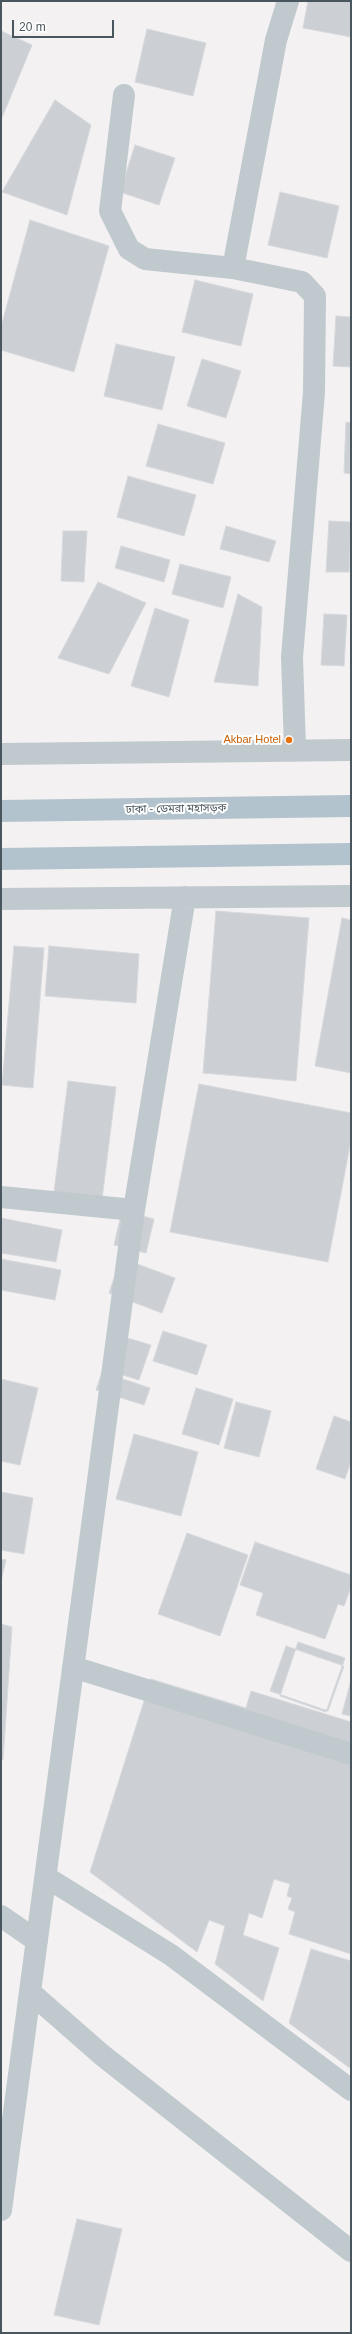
<!DOCTYPE html>
<meta charset="utf-8">
<style>
body{margin:0}
#map{position:relative;width:352px;height:2334px;overflow:hidden;background:#f3f1f1;font-family:Helvetica,sans-serif}
canvas{display:block}
.frame{position:absolute;inset:0;border:2px solid #4a565d;pointer-events:none}
.scale{position:absolute;left:12px;top:20px;width:102px;height:18px;box-sizing:border-box;border:2px solid #4a565d;border-top:0;padding-left:5px;font-size:12px;line-height:14px;white-space:nowrap;color:#4a565d;-webkit-text-stroke:3px #fff;paint-order:stroke}
</style>
<div id="map">
<canvas width="352" height="2334"></canvas>
<div class="frame"></div>
<div class="scale">20 m</div>
</div>
<script>
const ctx = document.querySelector('canvas').getContext('2d');
ctx.lineJoin = 'round';
function paint(path, color) {
  ctx.fillStyle = color;
  ctx.fill(path, 'evenodd');
}
function poly(rows) {
  const path = new Path2D();
  for (const r of rows) {
    path.moveTo(r[0], r[1]);
    for (let i = 2; i < r.length; i += 2) path.lineTo(r[i], r[i + 1]);
  }
  return path;
}
function stroke(path, color, width, dash) {
  ctx.strokeStyle = color;
  ctx.lineWidth = width;
  ctx.lineCap = dash ? 'butt' : 'round';
  ctx.setLineDash(dash || []);
  ctx.stroke(path);
}
function drawText(font, color, halo, rows, align = 'center') {
  ctx.font = font + ' Helvetica,"Noto Sans Bengali",sans-serif';
  ctx.lineWidth = 4;
  ctx.setLineDash([]);
  ctx.textBaseline = 'middle';
  ctx.strokeStyle = halo;
  ctx.fillStyle = color;
  for (const [text, x, y, turn = 0] of rows) {
    ctx.save();
    ctx.translate(x, y);
    ctx.rotate((+turn || 0) * Math.PI / 180);
    ctx.textAlign = isNaN(turn) ? turn : align;
    if (halo) ctx.strokeText(text, 0, 0);
    ctx.fillText(text, 0, 0);
    ctx.restore();
  }
}
const building = poly([
 [308,1,351,1,351,37,303,28,308,1],
 [147,29,206,43,193,96,135,82,147,29],
 [1,31,32,45,1,120,1,31],
 [55,100,91,125,67,215,2,192,55,100],
 [135,145,175,158,159,205,120,192,135,145],
 [280,192,339,206,327,258,268,245,280,192],
 [30,220,109,246,74,372,1,350,1,327,30,220],
 [195,280,253,294,241,346,182,332,195,280],
 [336,316,351,317,351,367,333,366,336,316],
 [116,344,175,357,162,410,104,396,116,344],
 [202,359,241,371,226,418,187,406,202,359],
 [346,422,351,423,351,474,344,473,346,422],
 [158,424,225,443,213,484,146,466,158,424],
 [128,476,196,495,184,536,117,517,128,476],
 [329,521,351,522,349,572,326,572,329,521],
 [226,526,276,541,269,562,220,549,226,526],
 [63,531,87,531,84,582,61,581,63,531],
 [121,546,170,560,164,582,115,568,121,546],
 [180,564,231,577,223,608,172,594,180,564],
 [98,582,146,603,109,674,58,658,98,582],
 [238,594,262,607,258,686,214,682,238,594],
 [155,608,189,620,169,697,131,686,155,608],
 [324,614,347,615,344,666,321,665,324,614],
 [216,911,309,918,296,1081,203,1073,216,911],
 [342,918,351,920,351,1073,315,1066,342,918],
 [14,946,44,948,33,1088,2,1085,14,946],
 [49,946,139,954,136,1003,45,996,49,946],
 [68,1081,116,1087,102,1199,54,1192,68,1081],
 [199,1084,351,1113,351,1140,328,1262,170,1232,199,1084],
 [122,1211,154,1219,146,1253,114,1245,122,1211],
 [1,1218,62,1230,56,1262,1,1253,1,1218],
 [121,1258,175,1278,162,1313,109,1293,121,1258],
 [1,1259,61,1270,55,1300,1,1290,1,1259],
 [163,1331,207,1345,197,1375,153,1361,163,1331],
 [124,1337,151,1345,139,1380,113,1372,124,1337],
 [102,1372,150,1388,144,1405,96,1390,102,1372],
 [1,1379,38,1388,20,1465,1,1461,1,1379],
 [196,1388,233,1399,219,1445,182,1434,196,1388],
 [236,1402,271,1411,259,1457,224,1448,236,1402],
 [334,1416,351,1422,351,1461,345,1479,316,1469,334,1416],
 [134,1434,198,1452,181,1516,116,1499,134,1434],
 [1,1492,33,1498,24,1554,1,1550,1,1492],
 [187,1533,248,1555,220,1636,158,1614,187,1533],
 [255,1542,351,1575,351,1587,344,1606,338,1604,325,1639,256,1615,263,1593,240,1585,255,1542],
 [1,1559,6,1560,1,1581,1,1559],
 [1,1624,12,1627,3,1760,1,1759,1,1624],
 [298,1642,345,1658,326,1712,280,1696,298,1642],
 [286,1646,344,1666,328,1711,270,1691,286,1646],
 [151,1679,246,1708,251,1691,351,1722,351,1954,289,1934,295,1912,288,1909,292,1898,287,1896,290,1884,274,1879,262,1918,249,1913,243,1935,279,1948,263,2001,215,1964,225,1926,209,1920,197,1952,90,1872,151,1679],
 [351,1680,351,1716,342,1714,351,1680],
 [311,1949,351,1961,351,2069,289,2023,311,1949],
 [77,2219,122,2229,99,2325,54,2315,77,2219]
]);
paint(building, '#cccfd3');
stroke(building, '#d6d8dc', 1);
stroke(poly([
 [124,95,110,211,129,249,145,259,233,268,302,282,315,296,314,392,292,657,295,749],
 [233,268,276,40,288,1],
 [1,754,351,750],
 [1,899,351,896],
 [1,1197,134,1210],
 [73,1667,351,1754],
 [46,1877,171,1955,351,2090],
 [1,1916,37,1941],
 [30,1992,102,2055,351,2251],
 [1,2210,134,1210,185,897]
]), '#c0c9ce', 22);
stroke(poly([
 [1,811,351,806],
 [1,859,351,854]
]), '#b3c3cd', 22);
for (const [x, y, r, color] of [
 [289,740,4,"#e8710a"]
]) {
  const dot = new Path2D();
  dot.arc(x, y, r, 0, 2 * Math.PI);
  ctx.fillStyle = color;
  ctx.fill(dot);
  stroke(dot, '#fff', 1.5);
}
drawText('11px', '#c56008', '#fff', [
 ["Akbar Hotel",281,740]
], 'right');
drawText('11px', '#4a565d', '#fff', [
 ["ঢাকা - ডেমরা মহাসড়ক",176,809,-1]
]);
</script>
